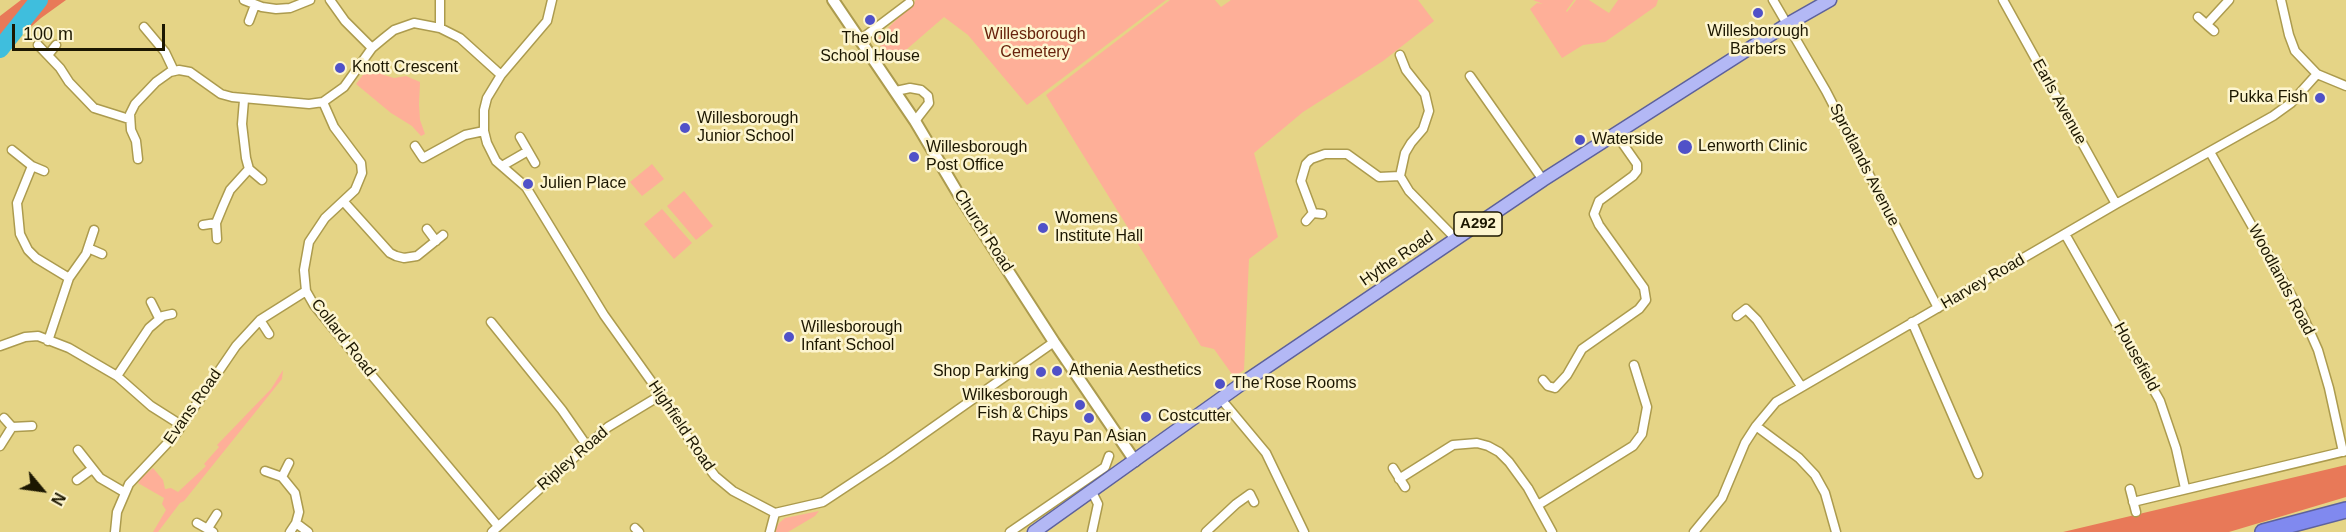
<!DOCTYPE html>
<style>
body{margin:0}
#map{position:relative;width:2346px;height:532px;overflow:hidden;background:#e5d486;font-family:Helvetica,sans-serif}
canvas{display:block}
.north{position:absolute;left:12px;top:460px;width:60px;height:60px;-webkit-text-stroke:4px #fdf5cf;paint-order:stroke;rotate:119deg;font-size:16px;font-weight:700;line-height:24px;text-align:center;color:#1c1701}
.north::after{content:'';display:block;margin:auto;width:21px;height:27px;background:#1c1701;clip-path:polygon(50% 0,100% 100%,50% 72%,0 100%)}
.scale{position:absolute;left:12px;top:24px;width:153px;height:27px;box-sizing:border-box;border:3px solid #1c1701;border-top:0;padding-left:8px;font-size:18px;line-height:21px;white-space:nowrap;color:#1c1701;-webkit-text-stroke:4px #fdf5cf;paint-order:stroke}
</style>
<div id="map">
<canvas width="2346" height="532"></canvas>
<div class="north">N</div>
<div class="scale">100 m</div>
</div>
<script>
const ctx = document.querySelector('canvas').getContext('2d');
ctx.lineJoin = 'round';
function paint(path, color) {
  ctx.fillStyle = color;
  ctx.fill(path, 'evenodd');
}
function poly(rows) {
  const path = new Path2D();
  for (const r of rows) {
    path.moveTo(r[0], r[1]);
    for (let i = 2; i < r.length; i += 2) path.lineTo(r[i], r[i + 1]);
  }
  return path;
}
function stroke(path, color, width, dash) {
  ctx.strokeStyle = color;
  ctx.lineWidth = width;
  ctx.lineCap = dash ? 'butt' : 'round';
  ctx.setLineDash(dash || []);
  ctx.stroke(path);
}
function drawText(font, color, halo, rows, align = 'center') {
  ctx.font = font + ' Helvetica,sans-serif';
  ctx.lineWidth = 5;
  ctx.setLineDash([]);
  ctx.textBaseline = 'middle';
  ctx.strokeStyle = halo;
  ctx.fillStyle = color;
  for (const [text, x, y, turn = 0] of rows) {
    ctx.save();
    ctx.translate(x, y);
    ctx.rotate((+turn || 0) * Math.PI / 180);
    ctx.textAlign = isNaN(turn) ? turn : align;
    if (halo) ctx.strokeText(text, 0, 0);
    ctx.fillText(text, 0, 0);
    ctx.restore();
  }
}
paint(poly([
 [916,0,1166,0,1027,105,968,35,944,17,892,62,876,40],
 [1170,0,1215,0,1221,7,1231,0,1418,0,1434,21,1383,61,1303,112,1254,153,1278,237,1249,259,1244,370,1234,377,1214,349,1201,346,1046,95],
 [1533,0,1574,0,1566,11,1567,12,1576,0,1589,0,1609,13,1618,0,1658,0,1656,6,1605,42,1583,45,1562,58,1530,9,1537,3,1543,4],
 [372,63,384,75,394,78,406,76,420,82,419,104,420,120,425,134,421,136,412,126,391,113,356,84],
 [652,164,664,179,642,196,630,182],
 [684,191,713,226,696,240,667,206],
 [662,209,692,243,674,259,644,224],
 [283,370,282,379,184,501,180,503,158,532,153,532,166,510,162,504,164,498,138,483,141,478,153,468,163,480,165,489,171,488,178,492,206,466,204,464,219,447,217,445,271,389],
 [819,511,815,516,788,532,774,532,779,523,785,518]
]), '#feaf98');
paint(poly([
 [21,0,66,0,41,18,0,54,0,16],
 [2346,465,2346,497,2229,532,2063,532]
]), '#e87958');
stroke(poly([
 [0,49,39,0]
]), '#3fbedd', 18);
const minor = poly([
 [244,0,262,7,276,9,290,8,310,0],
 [330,0,345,21,372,48],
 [440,0,440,28],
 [552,0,547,21,501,75,487,98,484,110,484,131,487,143,496,161,526,187,604,315,661,395,700,456,715,476,733,491,775,513,823,502,888,459,1054,342],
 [1773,0,1826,91,1938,308],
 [2003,0,2116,204],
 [2281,0,2289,35,2295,51,2317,74,2346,86],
 [2198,17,2214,31],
 [249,21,255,5],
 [2207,24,2229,0],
 [144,27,165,52,174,71],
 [860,40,909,3],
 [38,45,60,68,69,82,94,108,129,119],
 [48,55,56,45],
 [1400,55,1406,70,1425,94,1429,111,1423,129,1411,143,1405,153,1400,176,1409,191,1456,239],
 [1470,76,1543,180],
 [896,91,910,88,921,90,928,96,929,103,915,121],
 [244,100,242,124,246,158,249,169,262,180],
 [323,102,334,127,361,163,362,173,355,190,325,218,309,242,304,270,306,291,314,305,359,360,498,526],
 [520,137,535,163],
 [415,146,423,158,465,135,484,131],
 [12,150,32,166,44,171],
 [2210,152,2302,314,2318,350,2329,388,2343,452],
 [138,159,136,141,131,130,130,114,135,104,156,82,170,72,179,70,190,72,221,94,232,97,309,104,323,102,344,87,372,48,384,38,394,30,414,23,440,28,460,38,501,75],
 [32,166,17,203,20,234,28,250,36,258,69,278],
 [502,166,528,151],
 [344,202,390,253,396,256,404,258,417,256,443,235],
 [1322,214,1313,213,1301,181,1306,164,1311,159,1325,154,1347,154,1379,177,1400,176],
 [1306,221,1313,213],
 [203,225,216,223],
 [427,229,436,241],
 [2065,234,2160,401,2176,448,2185,488],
 [217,239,216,223,223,206,230,190,249,169],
 [88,248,102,254],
 [151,302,159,318],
 [1737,316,1746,309,1757,320,1801,386],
 [260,320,269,334],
 [491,322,562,410,587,446],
 [1912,322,1978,474],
 [48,341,69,278,86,254,94,230],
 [0,346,25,337,38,336,69,348,117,376,151,406,181,425],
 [117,376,149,328,163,316,172,314],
 [1543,380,1548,386,1555,388,1567,375,1582,349,1639,309,1646,300,1644,288,1599,225,1594,214,1599,201,1633,176,1637,171,1637,164,1616,134],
 [1221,399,1266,453,1304,532],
 [4,418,12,427],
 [1756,426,1799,458,1815,475,1825,493,1836,532],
 [0,446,12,427,32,426],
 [78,450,100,478,124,492],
 [1393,468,1405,487],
 [265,471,282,477,295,493,299,512,296,523,290,532],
 [282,477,289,463],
 [1399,479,1453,445,1477,443,1488,446,1499,452,1509,462,1528,488,1552,532],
 [77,480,92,469],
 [2130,489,2136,512],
 [2133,502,2346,451],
 [1538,505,1633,446,1642,434,1647,407,1634,365],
 [197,523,213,532],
 [296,523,308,532],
 [208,528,217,514],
 [635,528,639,532],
 [115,532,117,512,129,484,176,434,236,346,260,320,306,291],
 [492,532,608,427,661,395],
 [770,532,775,513],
 [1010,532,1105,467,1109,456],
 [1092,532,1098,504,1092,492],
 [1206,532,1236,504,1250,494,1254,502],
 [1694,532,1722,498,1745,443,1756,426,1776,402,2116,204,2273,116,2291,103,2317,74]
]);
const tertiary = poly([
 [833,0,915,121,959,195,1054,342,1135,461]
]);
const primary = poly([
 [1034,532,1240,385,1543,180,1786,25,1830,0]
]);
const motorway = poly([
 [2263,532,2346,510]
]);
stroke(minor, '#ac9b4e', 11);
stroke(tertiary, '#ac9b4e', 14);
stroke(primary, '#5d619c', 15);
stroke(motorway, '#5d619c', 18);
stroke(minor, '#fff', 8);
stroke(tertiary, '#fff', 10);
stroke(primary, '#b3b8f5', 12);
stroke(motorway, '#8089ef', 15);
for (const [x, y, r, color] of [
 [1758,13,6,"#5051c8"],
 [870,20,6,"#5051c8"],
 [340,68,6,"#5051c8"],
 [2320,98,6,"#5051c8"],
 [685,128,6,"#5051c8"],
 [1580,140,6,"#5051c8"],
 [1685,147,8,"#5051c8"],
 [914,157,6,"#5051c8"],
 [528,184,6,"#5051c8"],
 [1043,228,6,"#5051c8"],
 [789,337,6,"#5051c8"],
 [1057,371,6,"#5051c8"],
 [1041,372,6,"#5051c8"],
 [1220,384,6,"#5051c8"],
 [1080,405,6,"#5051c8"],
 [1146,417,6,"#5051c8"],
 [1089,418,6,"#5051c8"]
]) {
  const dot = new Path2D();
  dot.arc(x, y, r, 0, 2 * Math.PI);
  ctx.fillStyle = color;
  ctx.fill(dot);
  stroke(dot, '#fdf5cf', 2);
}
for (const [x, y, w] of [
 [1478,224,48]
]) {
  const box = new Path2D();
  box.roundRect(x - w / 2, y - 12, w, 24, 4.5);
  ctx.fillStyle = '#fdf5cf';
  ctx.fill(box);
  stroke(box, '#1c1701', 1.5);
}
drawText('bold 15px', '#1c1701', null, [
 ["A292",1478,224]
]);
drawText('16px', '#1c1701', '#fdf5cf', [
 ["Willesborough",1758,32,"center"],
 ["Barbers",1758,50,"center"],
 ["The Old",870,39,"center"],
 ["School House",870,57,"center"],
 ["Knott Crescent",352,68],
 ["Pukka Fish",2308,98,"right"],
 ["Willesborough",697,119],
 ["Junior School",697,137],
 ["Waterside",1592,140],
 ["Lenworth Clinic",1698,147],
 ["Willesborough",926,148],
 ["Post Office",926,166],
 ["Julien Place",540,184],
 ["Womens",1055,219],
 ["Institute Hall",1055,237],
 ["Willesborough",801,328],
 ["Infant School",801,346],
 ["Athenia Aesthetics",1069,371],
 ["Shop Parking",1029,372,"right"],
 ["The Rose Rooms",1232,384],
 ["Wilkesborough",1068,396,"right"],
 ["Fish & Chips",1068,414,"right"],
 ["Costcutter",1158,417],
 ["Rayu Pan Asian",1089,437,"center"]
], 'left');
drawText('16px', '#68220c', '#fdf5cf', [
 ["Willesborough",1035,35],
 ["Cemetery",1035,53]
]);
drawText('16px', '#1c1701', '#fdf5cf', [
 ["Earls Avenue",2059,102,61],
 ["Sprotlands Avenue",1864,165,63],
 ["Church Road",983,231,57],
 ["Hythe Road",1397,259,-34],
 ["Woodlands Road",2281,280,62],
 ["Harvey Road",1983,282,-30],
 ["Collard Road",343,338,52],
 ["Housefield",2136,357,61],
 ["Evans Road",193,407,-55],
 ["Highfield Road",681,426,56],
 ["Ripley Road",573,459,-41]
]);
</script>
